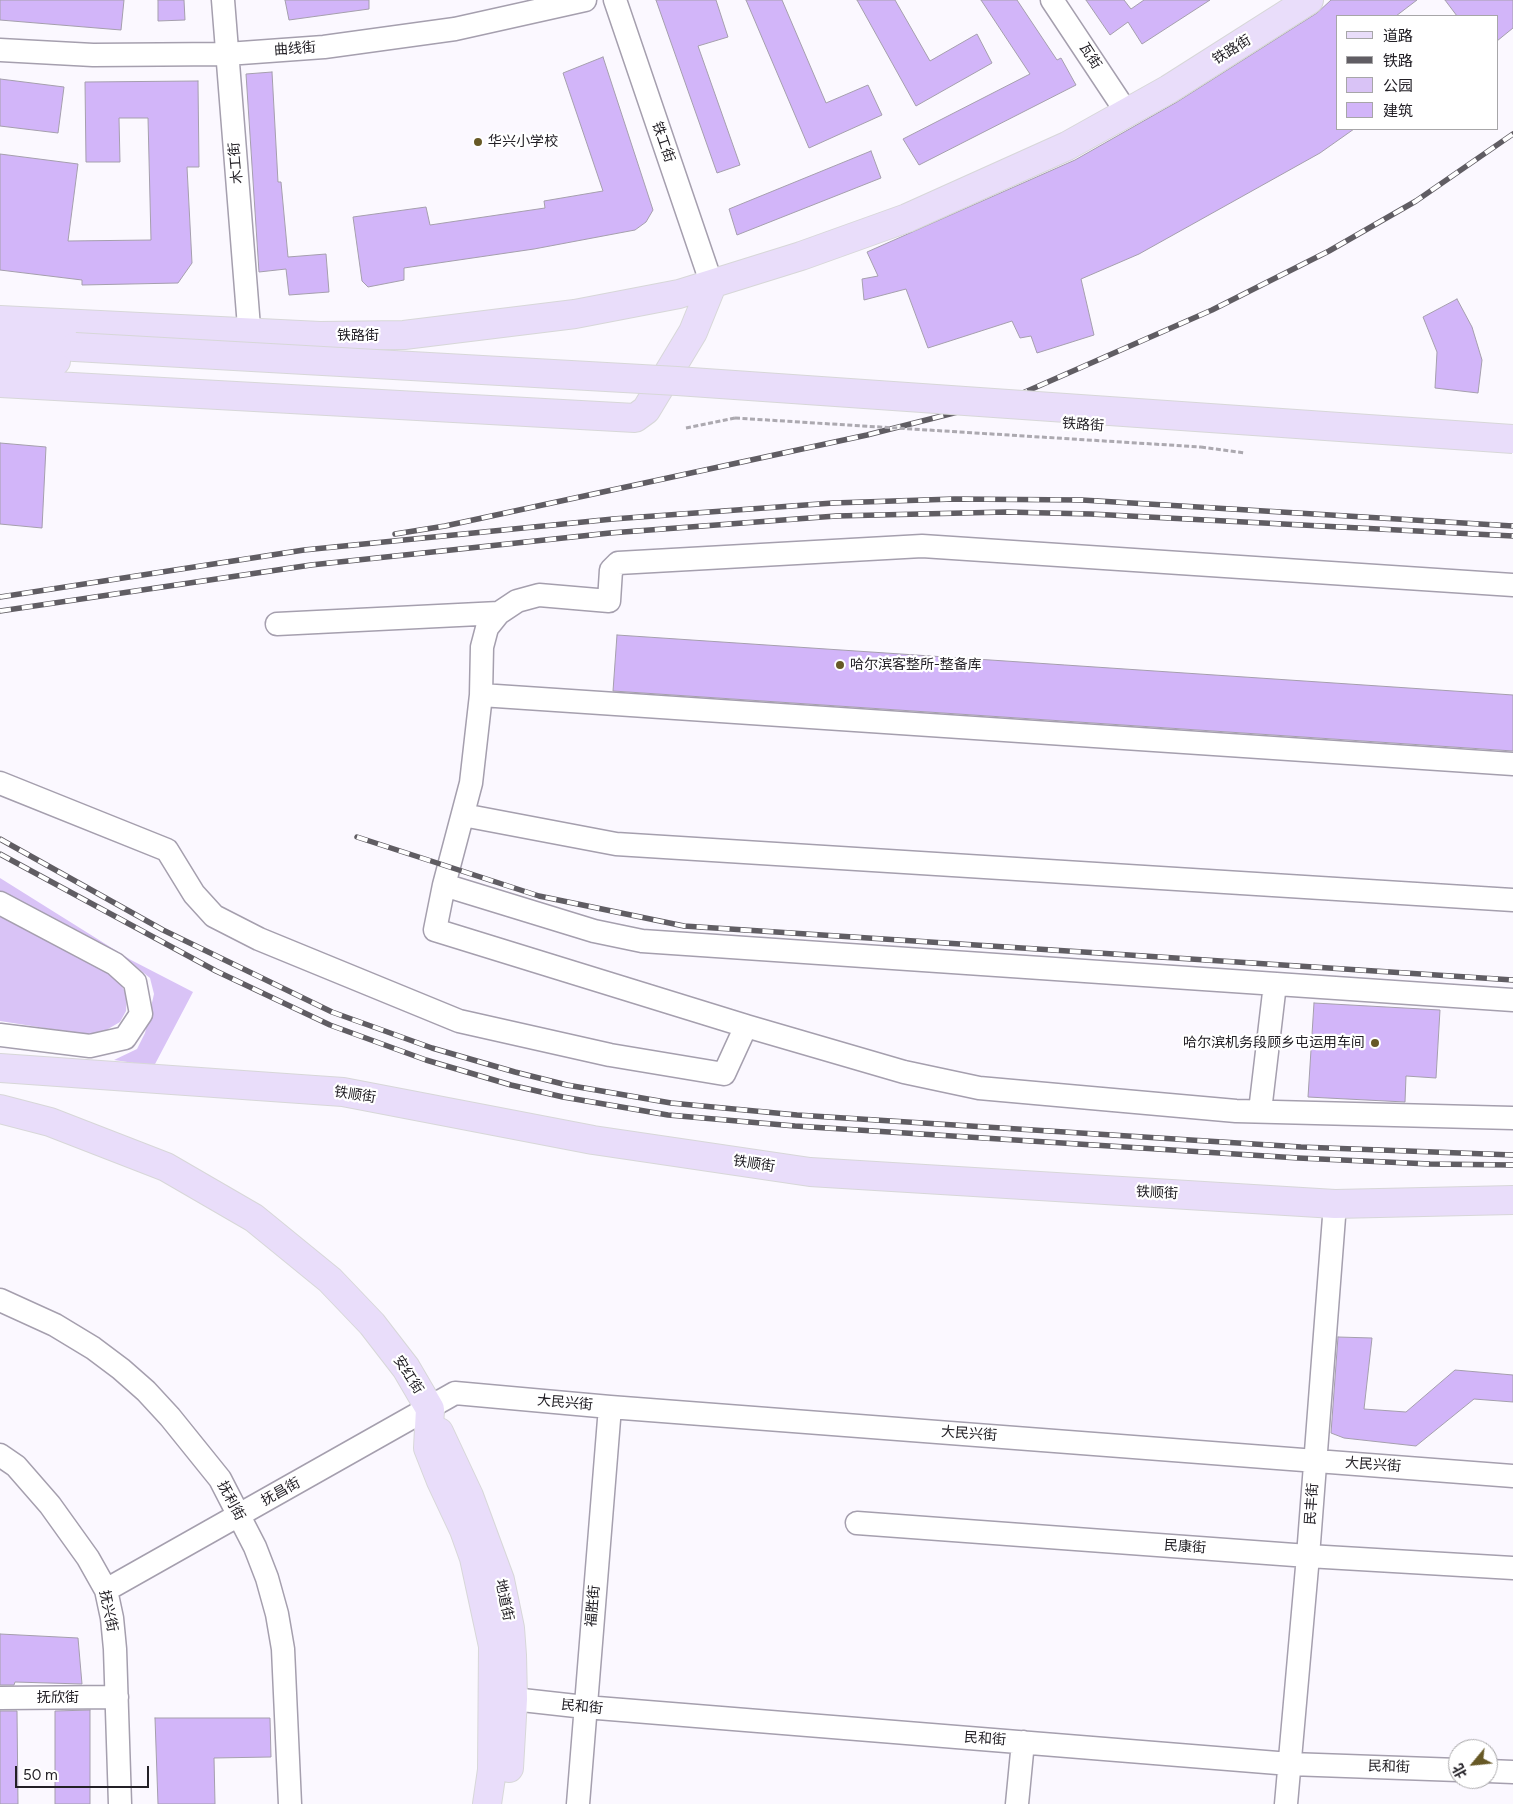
<!DOCTYPE html>
<meta charset="utf-8">
<style>
body{margin:0}
#map{position:relative;width:1513px;height:1804px;overflow:hidden;background:#fbf8ff;font-family:Figtree,"Noto Sans SC",sans-serif}
canvas{display:block}
.legend{position:absolute;left:1336px;top:15px;width:162px;height:115px;box-sizing:border-box;background:#fff;border:1px solid #a7a6a8;margin:0;padding:6px 9px;list-style:none;font-size:15px;color:#232026}
.legend li{display:flex;align-items:center;gap:10px;height:25px}
.legend b{width:25px;border:1px solid #a7a6a8}
.north{position:absolute;left:1448px;top:1739px;width:50px;height:50px;box-sizing:border-box;background:#fff;border:1px solid #a7a6a8;border-radius:50%;rotate:242deg;font-size:14px;font-weight:700;line-height:20px;text-align:center;color:#232026}
.north::after{content:'';display:block;margin:auto;width:18px;height:22px;background:#675926;clip-path:polygon(50% 0,100% 100%,50% 72%,0 100%)}
.scale{position:absolute;left:15px;top:1766px;width:134px;height:22px;box-sizing:border-box;border:2px solid #232026;border-top:0;padding-left:6px;font-size:15px;line-height:18px;white-space:nowrap;color:#232026;-webkit-text-stroke:4px #fff;paint-order:stroke}
</style>
<div id="map">
<canvas width="1513" height="1804"></canvas>
<ul class="legend">
<li><b style="height:6px;background:#e9ddfa"></b>道路</li>
<li><b style="height:6px;background:#605d63"></b>铁路</li>
<li><b style="height:14px;background:#d9c3f6"></b>公园</li>
<li><b style="height:14px;background:#d2b5f9"></b>建筑</li>
</ul>
<div class="north">北</div>
<div class="scale">50 m</div>
</div>
<script>
const ctx = document.querySelector('canvas').getContext('2d');
ctx.lineJoin = 'round';
function paint(path, color) {
  ctx.fillStyle = color;
  ctx.fill(path, 'evenodd');
}
function poly(rows) {
  const path = new Path2D();
  for (const r of rows) {
    path.moveTo(r[0], r[1]);
    for (let i = 2; i < r.length; i += 2) path.lineTo(r[i], r[i + 1]);
  }
  return path;
}
function stroke(path, color, width, dash) {
  ctx.strokeStyle = color;
  ctx.lineWidth = width;
  ctx.lineCap = dash ? 'butt' : 'round';
  ctx.setLineDash(dash || []);
  ctx.stroke(path);
}
function drawText(font, color, halo, rows, align = 'center') {
  ctx.font = font + ' Figtree,"Noto Sans SC",sans-serif';
  ctx.lineWidth = 4.5;
  ctx.setLineDash([]);
  ctx.textBaseline = 'middle';
  ctx.strokeStyle = halo;
  ctx.fillStyle = color;
  for (const [text, x, y, turn = 0] of rows) {
    ctx.save();
    ctx.translate(x, y);
    ctx.rotate((+turn || 0) * Math.PI / 180);
    ctx.textAlign = isNaN(turn) ? turn : align;
    if (halo) ctx.strokeText(text, 0, 0);
    ctx.fillText(text, 0, 0);
    ctx.restore();
  }
}
paint(poly([
 [0,878,131,960,193,992,154,1066,114,1060,137,1049,145,1033,154,994,150,978,130,962,0,893],
 [0,914,88,961,118,980,127,995,126,1011,120,1022,96,1036,0,1021]
]), '#d9c3f6');
const building = poly([
 [0,0,124,0,121,30,0,20,0,0],
 [158,0,184,0,185,20,158,21,158,0],
 [285,0,369,0,369,9,289,20,285,0],
 [656,0,716,0,728,37,698,46,740,165,717,173,656,0],
 [746,0,782,0,826,103,868,85,882,115,809,148,746,0],
 [857,0,895,0,930,61,977,34,992,63,916,106,857,0],
 [981,0,1017,0,1057,60,1061,58,1076,85,919,165,903,139,1030,74,981,0],
 [1086,0,1124,0,1131,9,1144,0,1210,0,1142,44,1128,22,1110,35,1086,0],
 [1331,0,1417,0,1396,16,1337,16,1337,129,1354,129,1320,153,1139,254,1081,279,1094,335,1037,353,1031,336,1020,338,1012,321,928,348,906,289,864,300,862,279,878,276,867,252,1075,160,1177,102,1317,13,1331,0],
 [1445,0,1513,0,1513,28,1497,41,1497,16,1457,16,1445,0],
 [603,57,653,210,646,222,635,230,534,249,404,268,404,280,368,287,362,281,353,217,426,207,430,225,545,208,544,201,603,191,563,73,603,57],
 [272,72,278,182,281,182,288,257,326,254,329,292,289,295,286,269,259,272,246,74,272,72],
 [0,79,64,87,58,133,0,126,0,79],
 [198,81,199,167,187,167,192,263,178,283,82,285,82,280,0,270,0,154,78,164,68,241,151,240,148,118,119,118,120,162,86,162,85,82,198,81],
 [871,151,881,178,737,235,729,209,871,151],
 [1457,299,1472,327,1482,360,1478,393,1435,388,1437,352,1423,317,1457,299],
 [0,443,46,447,42,528,0,524,0,443],
 [617,635,1513,695,1513,751,613,691,617,635],
 [1314,1003,1440,1010,1436,1078,1406,1076,1405,1102,1308,1097,1314,1003],
 [1338,1337,1372,1338,1364,1409,1406,1412,1455,1370,1513,1375,1513,1402,1474,1399,1416,1446,1344,1438,1331,1433,1338,1337],
 [0,1634,78,1638,82,1684,15,1682,14,1685,0,1685,0,1634],
 [90,1710,90,1804,55,1804,55,1711,90,1710],
 [0,1711,17,1711,18,1804,0,1804,0,1711],
 [155,1718,270,1718,271,1757,214,1758,215,1804,158,1804,155,1718]
]);
paint(building, '#d2b5f9');
stroke(building, '#a59fad', 1);
const minor = poly([
 [223,0,249,327],
 [615,0,712,285],
 [1052,0,1127,113],
 [0,50,93,55,227,54,324,47,455,29,585,0],
 [1513,585,922,546,618,563,611,570,609,601,539,595,517,601,499,613,487,628,482,647,481,695,471,783,444,885,594,931,642,941,1513,1000],
 [277,624,499,613],
 [481,695,1513,764],
 [0,783,167,850,194,894,214,916,259,939,459,1021,610,1055,724,1074,746,1026,904,1072,979,1088,1236,1111,1513,1118],
 [463,815,616,844,1513,900],
 [444,885,435,930,746,1026],
 [0,903,115,964,135,982,141,1014,125,1038,90,1046,0,1035],
 [1260,1111,1275,984],
 [0,1300,55,1325,93,1348,121,1369,146,1391,170,1417,220,1479,255,1547,267,1578,277,1614,283,1649,290,1804],
 [0,1455,16,1466,50,1505,88,1558,106,1590,112,1618,115,1649,120,1804],
 [857,1523,1308,1556,1513,1568],
 [106,1590,455,1393,610,1407,1513,1476],
 [0,1698,117,1697],
 [513,1699,585,1707,1290,1764,1458,1770],
 [1488,1771,1513,1772],
 [578,1804,610,1407],
 [1017,1804,1023,1742],
 [1286,1804,1308,1556,1335,1204]
]);
const major = poly([
 [0,320,320,336,404,335,575,314,679,294,801,256,907,218,1067,146,1169,89,1309,0],
 [0,338,75,347],
 [0,358,56,361],
 [0,383,635,418,646,410,693,332,712,285],
 [0,1068,343,1092,593,1140,810,1172,1335,1204,1513,1200],
 [0,1109,50,1122,166,1167,254,1218,330,1280,372,1324,406,1368,430,1409,428,1448,441,1481,464,1530,474,1558,493,1646,492,1770,487,1804],
 [439,1432,469,1496,500,1580,510,1628,512,1655,513,1699,509,1768]
]);
stroke(minor, '#a59fae', 25);
stroke(major, '#d7d7d8', 30);
stroke(poly([
 [686,428,735,418],
 [1201,447,1245,453]
]), '#aca9b0', 3, [5, 2.5]);
stroke(minor, '#fff', 22);
stroke(major, '#e9ddfa', 28);
const rail = poly([
 [395,534,445,526,867,435,1009,399,1212,310,1329,251,1416,201,1513,134],
 [0,597,304,550,613,519,833,503,954,499,1082,500,1513,526],
 [0,611,311,565,610,533,836,516,1006,512,1091,514,1513,536],
 [357,837,539,896,684,926,1513,980],
 [0,839,163,930,332,1012,432,1048,515,1072,567,1085,671,1103,797,1115,1301,1147,1513,1155],
 [0,854,216,971,330,1025,426,1060,511,1085,563,1097,668,1115,795,1126,1298,1158,1430,1164,1513,1165]
]);
stroke(rail, '#605d63', 5.5);
stroke(rail, '#fff', 4, [11]);
const majorBridge = poly([
 [75,347,677,381,1513,439]
]);
stroke(majorBridge, '#d7d7d8', 30, []);
stroke(poly([
 [735,418,1201,447]
]), '#aca9b0', 3, [5, 2.5]);
stroke(majorBridge, '#e9ddfa', 28);
for (const [x, y, r, color] of [
 [478,142,5,"#675926"],
 [840,665,5,"#675926"],
 [1375,1043,5,"#675926"]
]) {
  const dot = new Path2D();
  dot.arc(x, y, r, 0, 2 * Math.PI);
  ctx.fillStyle = color;
  ctx.fill(dot);
  stroke(dot, '#fff', 2);
}
drawText('14px', '#232026', '#fff', [
 ["曲线街",295,49,-4],
 ["铁路街",1232,50,-32],
 ["瓦街",1090,56,57],
 ["铁工街",663,142,71],
 ["木工街",236,163,-95],
 ["铁路街",358,336],
 ["铁路街",1083,425,4],
 ["铁顺街",355,1095,9],
 ["铁顺街",754,1164,9],
 ["铁顺街",1157,1193,3],
 ["安红街",408,1375,57],
 ["大民兴街",565,1403,5],
 ["大民兴街",969,1434,4],
 ["大民兴街",1373,1465,4],
 ["抚昌街",281,1492,-29],
 ["抚利街",231,1501,62],
 ["民丰街",1312,1504,-86],
 ["民康街",1185,1547,4],
 ["地道街",504,1600,78],
 ["福胜街",593,1606,-85],
 ["抚兴街",108,1611,78],
 ["抚欣街",58,1698],
 ["民和街",582,1707,6],
 ["民和街",985,1739,4],
 ["民和街",1389,1767,2]
]);
drawText('14px', '#232026', '#fff', [
 ["华兴小学校",488,142],
 ["哈尔滨客整所-整备库",850,665],
 ["哈尔滨机务段顾乡屯运用车间",1365,1043,"right"]
], 'left');
</script>
